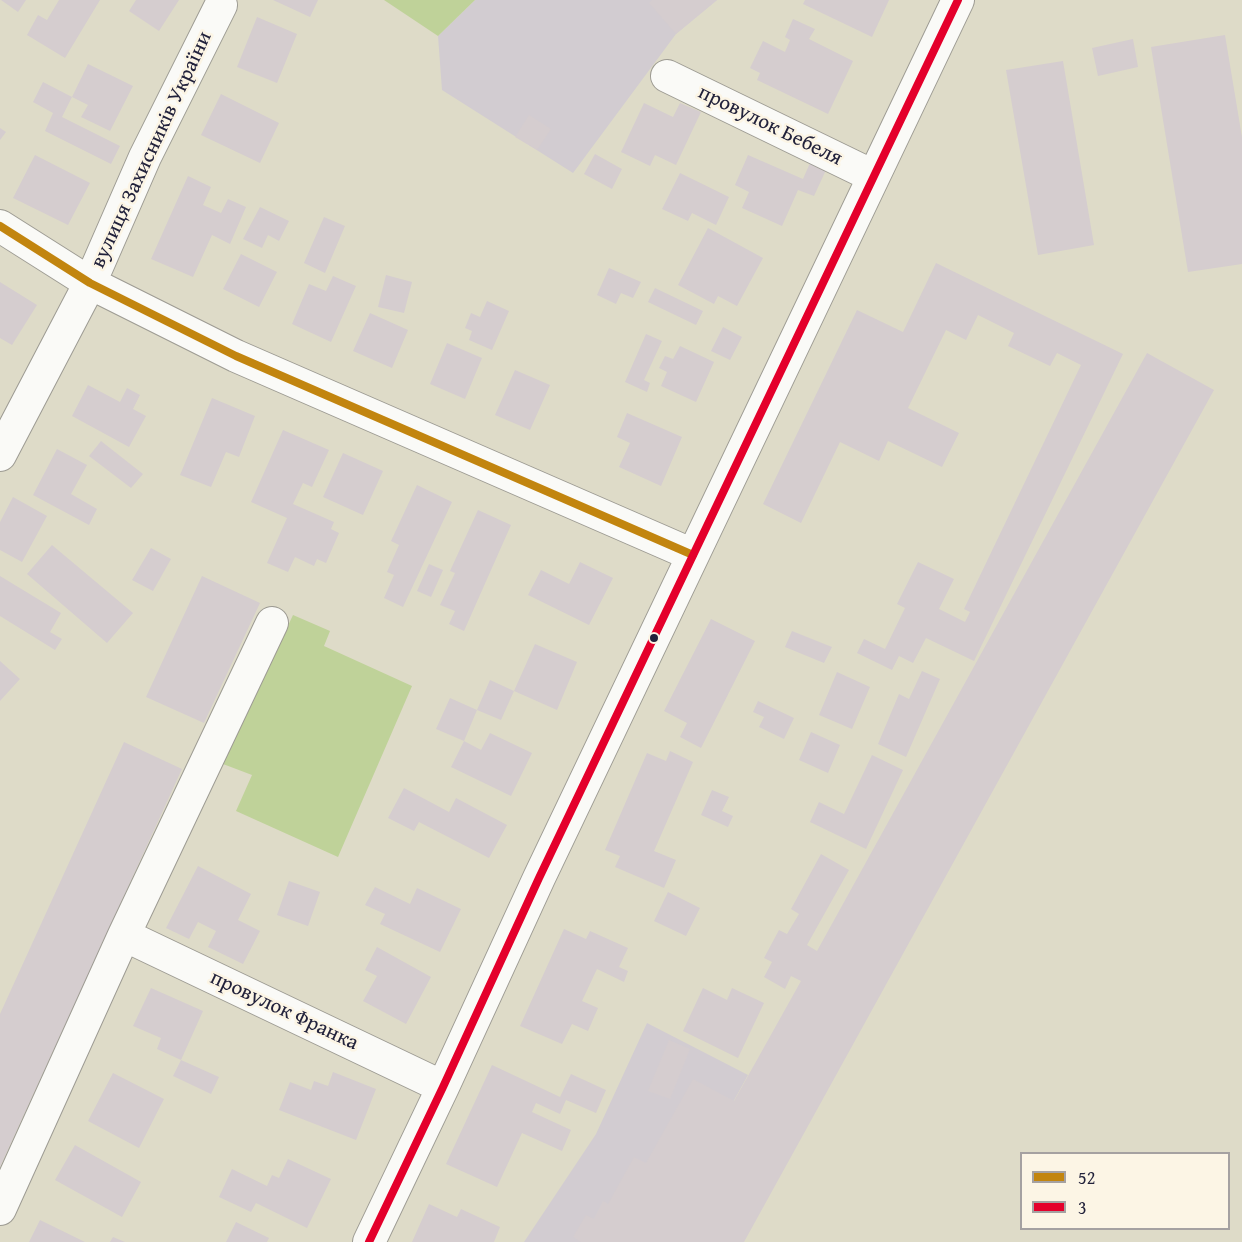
<!DOCTYPE html>
<meta charset="utf-8">
<style>
body{margin:0}
#map{position:relative;width:1242px;height:1242px;overflow:hidden;background:#dedbc8;font-family:"Gentium Book Plus",serif}
canvas{display:block}
.legend{position:absolute;left:1020px;top:1152px;width:210px;height:78px;box-sizing:border-box;background:#fcf5e5;border:2px solid #a5a1a1;margin:0;padding:8px 10px;list-style:none;font-size:18px;color:#22223b}
.legend li{display:flex;align-items:center;gap:12px;height:30px}
.legend b{width:30px;border:2px solid #a5a1a1}
</style>
<div id="map">
<canvas width="1242" height="1242"></canvas>
<ul class="legend">
<li><b style="height:8px;background:#c2850f"></b>52</li>
<li><b style="height:8px;background:#e4002b"></b>3</li>
</ul>
</div>
<script>
const ctx = document.querySelector('canvas').getContext('2d');
ctx.lineJoin = 'round';
function paint(path, color) {
  ctx.fillStyle = color;
  ctx.fill(path, 'evenodd');
}
function poly(rows) {
  const path = new Path2D();
  for (const r of rows) {
    path.moveTo(r[0], r[1]);
    for (let i = 2; i < r.length; i += 2) path.lineTo(r[i], r[i + 1]);
  }
  return path;
}
function stroke(path, color, width, dash) {
  ctx.strokeStyle = color;
  ctx.lineWidth = width;
  ctx.lineCap = dash ? 'butt' : 'round';
  ctx.setLineDash(dash || []);
  ctx.stroke(path);
}
function drawText(font, color, halo, rows, align = 'center') {
  ctx.font = font + ' "Gentium Book Plus",serif';
  ctx.lineWidth = 5;
  ctx.setLineDash([]);
  ctx.textBaseline = 'middle';
  ctx.strokeStyle = halo;
  ctx.fillStyle = color;
  for (const [text, x, y, turn = 0] of rows) {
    ctx.save();
    ctx.translate(x, y);
    ctx.rotate((+turn || 0) * Math.PI / 180);
    ctx.textAlign = isNaN(turn) ? turn : align;
    if (halo) ctx.strokeText(text, 0, 0);
    ctx.fillText(text, 0, 0);
    ctx.restore();
  }
}
paint(poly([
 [475,0,717,0,676,34,573,173,442,90,438,36],
 [647,1023,748,1075,656,1242,524,1242,596,1134]
]), '#d2ccd1');
paint(poly([
 [384,0,475,0,438,36],
 [293,615,330,631,324,646,412,686,338,857,236,811,252,775,223,764]
]), '#bfd299');
paint(poly([
 [1,0,26,0,18,12],
 [59,0,100,0,65,58,27,35,38,15,47,20],
 [136,0,179,0,159,31,129,11],
 [273,0,318,0,310,17],
 [652,0,717,0,676,34,649,3],
 [805,0,889,0,872,37,803,4],
 [257,17,297,34,277,83,237,67],
 [793,19,815,29,809,39,853,61,828,114,757,80,760,73,750,68,763,41,785,52,790,40,785,37],
 [1225,35,1242,137,1242,264,1188,272,1151,47],
 [1133,39,1138,67,1098,76,1092,48],
 [1063,61,1094,245,1038,255,1006,70],
 [88,64,133,86,110,131,81,117,88,105,72,97],
 [43,82,72,97,62,117,120,146,111,164,45,131,53,113,33,102],
 [221,94,279,123,260,163,201,135],
 [644,103,673,117,680,103,701,112,676,165,655,155,650,166,621,152],
 [529,115,551,129,537,150,515,137],
 [0,128,6,132,0,140],
 [595,154,622,169,612,189,584,174],
 [35,155,90,183,68,225,13,198],
 [748,155,803,179,810,163,826,170,814,196,798,190,782,226,742,208,749,192,735,185],
 [680,173,729,197,716,225,692,213,688,221,662,209],
 [188,176,211,187,203,205,221,213,228,199,246,207,230,244,212,235,193,277,151,259],
 [260,207,289,221,279,241,268,235,262,248,243,239],
 [324,217,345,226,325,273,304,263],
 [708,228,763,258,737,306,718,296,714,304,678,285],
 [241,254,277,272,259,307,223,289],
 [936,263,1123,354,974,661,926,638,913,663,899,656,892,670,857,653,864,639,885,649,905,608,897,604,918,562,954,579,939,609,965,622,970,612,964,609,1081,365,1057,353,1050,366,1008,346,1014,333,978,315,966,340,946,330,908,408,959,433,942,467,888,441,879,461,840,442,801,523,763,504,857,310,903,332],
 [609,268,641,282,633,298,621,293,616,304,597,295],
 [386,275,412,282,404,313,378,307],
 [333,276,356,286,331,342,292,324,309,284,326,291],
 [0,282,37,305,12,345,0,338],
 [655,288,703,311,696,325,648,302],
 [487,301,509,311,492,350,469,340,472,331,465,328,471,313,480,317],
 [370,313,408,330,392,368,353,351],
 [723,327,742,337,730,360,711,351],
 [646,334,662,341,644,380,650,383,647,392,625,382],
 [447,343,482,358,465,399,430,384],
 [680,346,714,362,696,402,661,386,667,372,659,368,665,356,673,359],
 [1147,353,1214,390,744,1242,581,1242,573,1237,586,1215,594,1219,603,1201,608,1204,634,1157,646,1163,693,1079,734,1101,801,981,791,976,785,989,764,977,772,962,764,958,779,930,787,934,799,914,791,909,821,854,849,870,807,945,817,951],
 [515,370,550,385,530,430,495,415],
 [88,385,120,402,127,388,140,395,133,409,146,416,129,447,72,416],
 [212,398,255,416,239,457,226,452,211,487,180,475],
 [627,413,682,437,661,486,619,467,630,443,617,437],
 [283,430,329,450,312,487,303,483,293,504,334,522,331,529,339,533,326,563,317,559,314,566,295,557,288,572,267,563,287,518,251,502],
 [101,441,143,474,131,488,89,456],
 [57,449,87,465,71,494,97,509,89,525,33,495],
 [343,453,383,471,363,515,323,497],
 [417,485,452,502,403,607,384,598,394,575,387,572,399,545,391,541],
 [13,497,47,516,22,562,0,550,0,522],
 [478,510,511,525,464,631,449,624,455,611,440,605,455,573,450,571],
 [52,545,133,613,107,643,27,574],
 [151,548,171,559,153,591,132,580],
 [580,562,613,578,589,625,528,595,541,570,569,584],
 [429,564,443,570,431,597,417,591],
 [0,576,61,613,50,632,62,639,55,650,0,616],
 [202,576,260,603,204,723,146,697],
 [711,619,755,641,701,748,680,737,687,723,664,711],
 [792,631,832,647,824,663,785,647],
 [535,644,577,662,557,710,514,691],
 [0,661,20,679,0,701],
 [922,671,940,679,906,757,878,744,899,694,909,699],
 [837,672,870,687,852,729,819,715],
 [490,680,514,691,501,720,477,710],
 [450,698,477,710,464,741,436,729],
 [758,701,794,718,784,739,759,727,764,717,753,712],
 [811,732,840,745,828,773,799,760],
 [490,733,532,753,511,796,451,767,464,741,481,750],
 [124,742,182,769,0,1167,0,1014],
 [670,751,693,762,654,851,676,860,664,888,615,867,620,856,605,850,647,753,666,761],
 [872,755,903,770,866,849,810,822,819,802,844,814],
 [404,788,449,812,456,798,507,825,489,858,419,822,414,831,388,818],
 [712,790,729,797,722,811,733,816,728,827,701,815],
 [198,866,251,894,238,920,260,931,243,964,208,947,216,931,198,922,189,939,166,928],
 [289,881,320,892,308,926,277,915],
 [375,887,410,904,417,888,461,909,440,952,380,924,385,914,365,905],
 [668,892,700,908,686,936,654,921],
 [564,929,586,939,590,931,628,948,619,967,628,971,624,982,597,969,582,1001,598,1008,588,1031,572,1024,562,1044,520,1026],
 [377,947,431,977,406,1024,363,1001,377,976,365,970],
 [151,988,203,1011,181,1060,219,1077,211,1094,173,1076,181,1060,157,1049,161,1038,133,1026],
 [703,988,727,1000,732,988,764,1003,738,1058,683,1031],
 [669,1040,690,1049,670,1099,648,1091],
 [492,1065,560,1097,571,1074,606,1090,596,1113,566,1100,560,1114,536,1103,532,1112,571,1130,562,1151,522,1133,497,1187,446,1164],
 [333,1072,376,1089,356,1140,279,1110,290,1082,311,1090,314,1081,328,1086],
 [113,1073,164,1099,139,1148,88,1121],
 [75,1145,141,1182,122,1217,55,1180],
 [288,1159,331,1179,307,1228,256,1203,251,1212,219,1197,232,1169,267,1186,272,1175,279,1178],
 [429,1204,457,1217,461,1209,500,1227,494,1242,412,1242],
 [40,1220,85,1242,29,1242],
 [236,1222,269,1238,267,1242,226,1242],
 [113,1237,125,1242,110,1242]
]), '#d5cdcf');
const minor = poly([
 [667,76,873,176],
 [0,226,90,283,236,356,693,555],
 [0,455,90,283,145,157,221,5],
 [124,935,272,623],
 [0,1209,124,935,443,1087],
 [369,1242,443,1087,539,878,958,0]
]);
stroke(minor, '#9d9b93', 34);
stroke(minor, '#fafaf7', 32);
stroke(poly([
 [0,226,90,283,236,356,693,555]
]), '#c2850f', 8);
stroke(poly([
 [369,1242,443,1087,539,878,958,0]
]), '#e4002b', 8);
for (const [x, y, r, color] of [
 [654,638,5,"#22223b"]
]) {
  const dot = new Path2D();
  dot.arc(x, y, r, 0, 2 * Math.PI);
  ctx.fillStyle = color;
  ctx.fill(dot);
  stroke(dot, '#fcf5e5', 2);
}
drawText('21px', '#22223b', '#fcf5e5', [
 ["провулок Бебеля",770,126,26],
 ["вулиця Захисників України",152,150,-65],
 ["провулок Франка",284,1011,25]
]);
</script>
